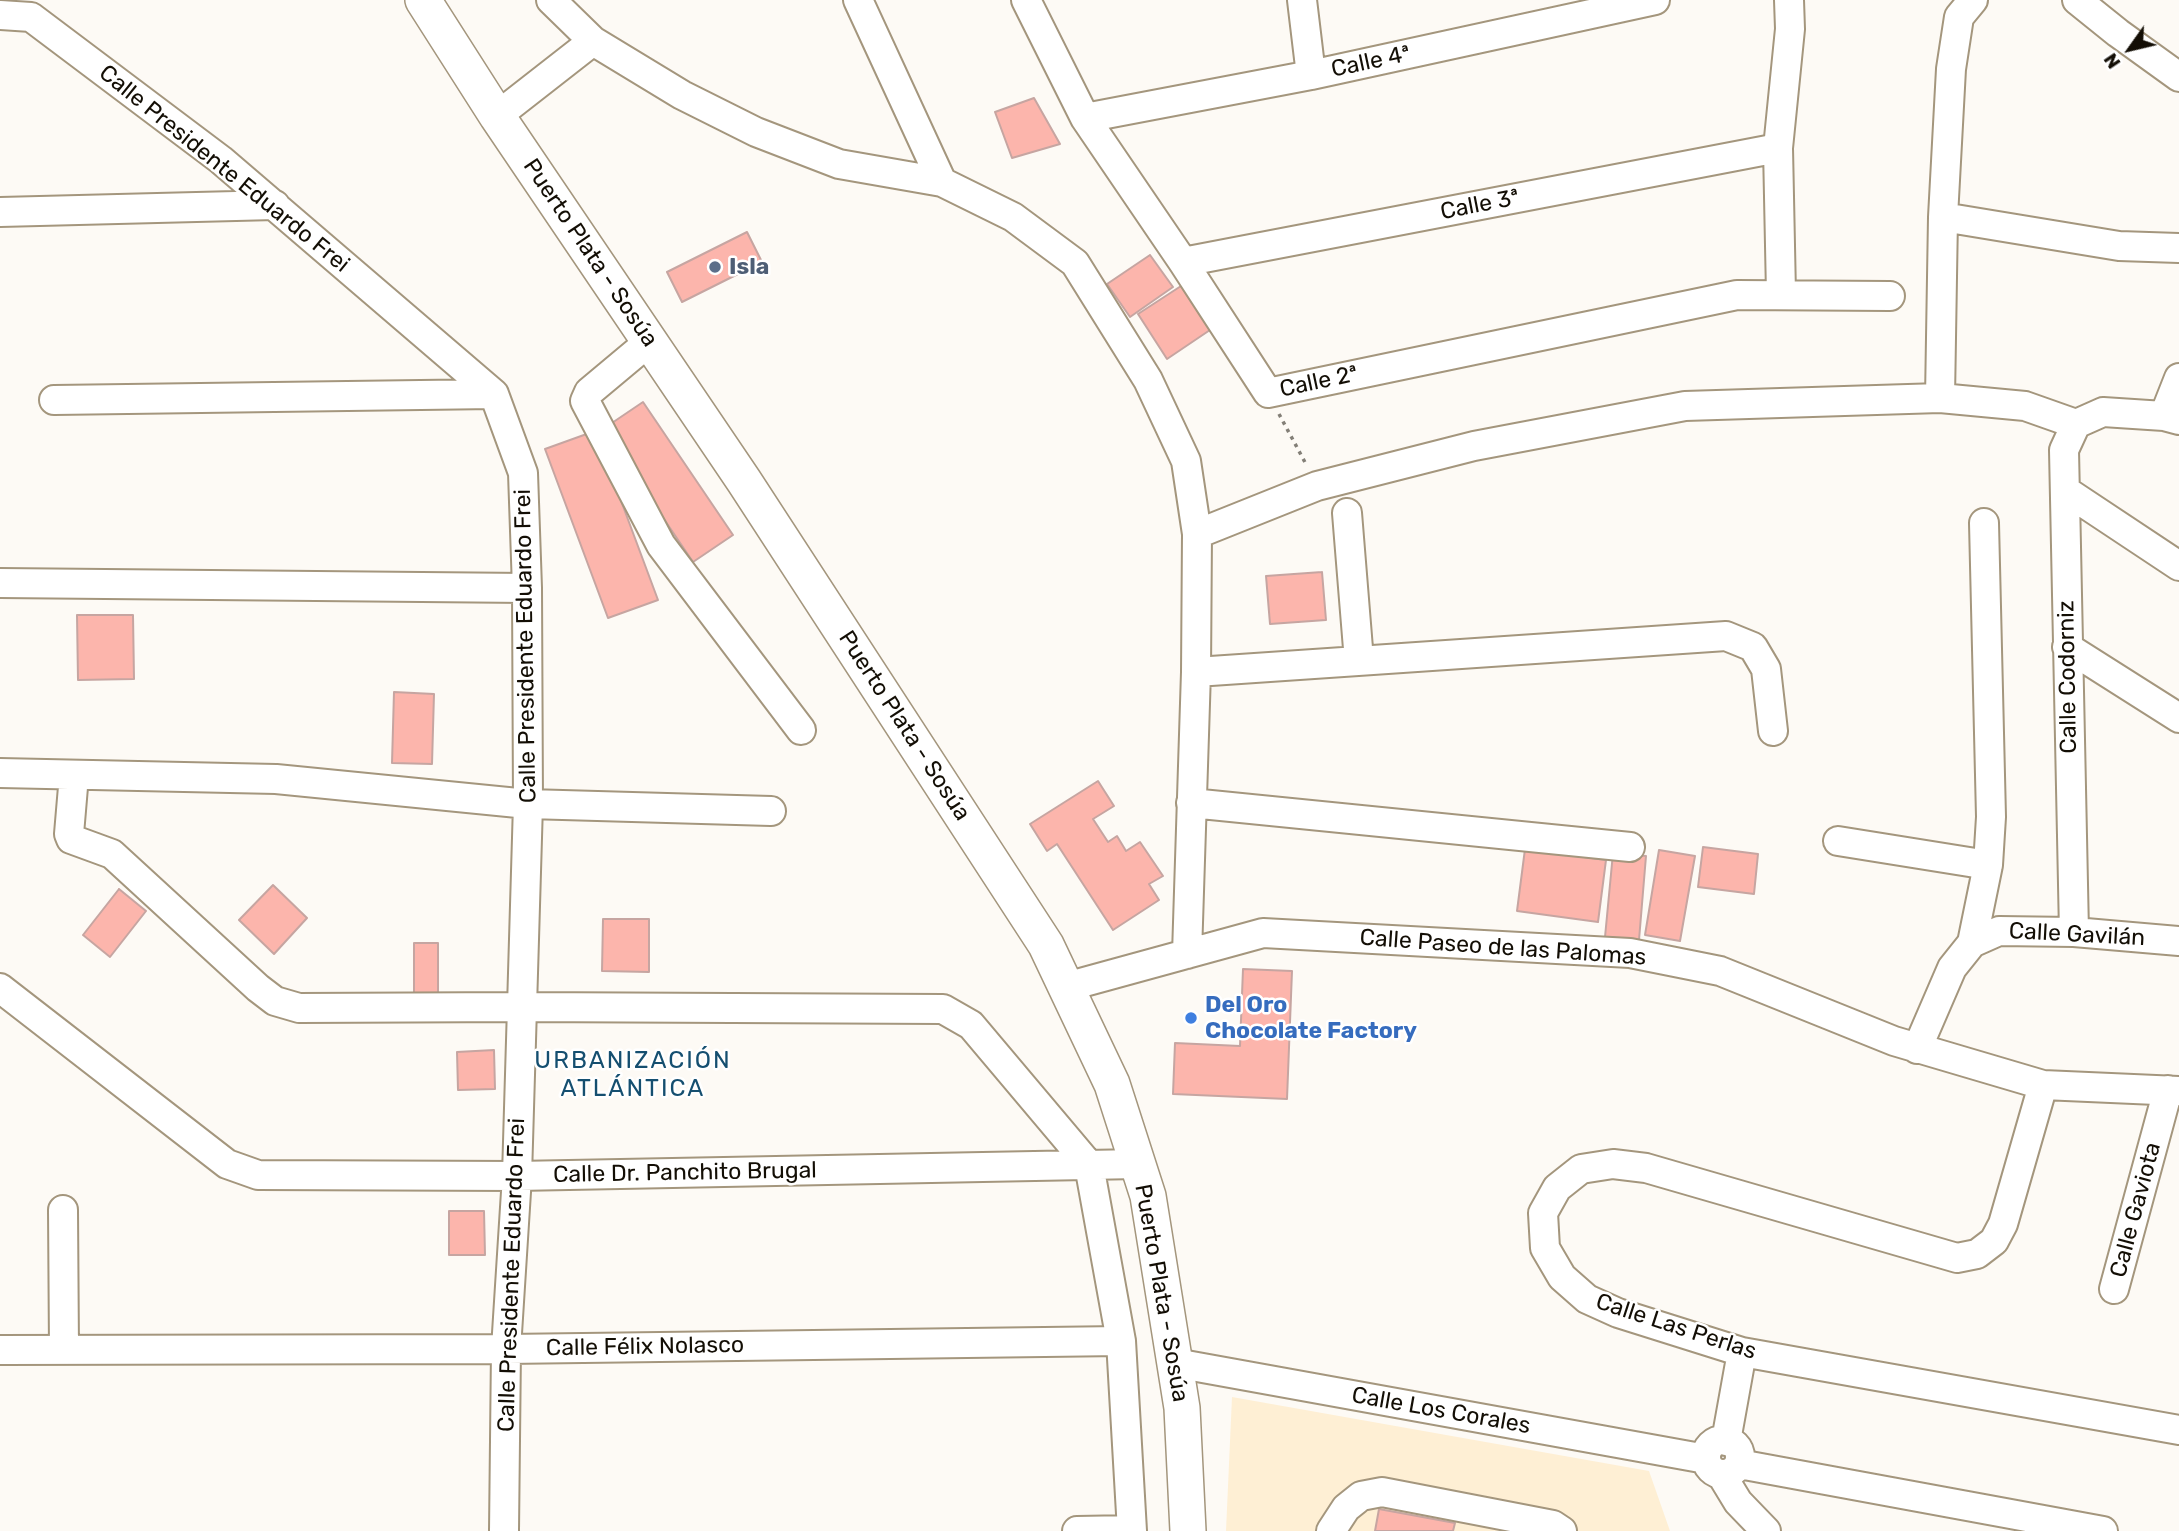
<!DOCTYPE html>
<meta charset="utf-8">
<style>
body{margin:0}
#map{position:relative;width:2179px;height:1531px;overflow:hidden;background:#fdfaf5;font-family:Rubik,sans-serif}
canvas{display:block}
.north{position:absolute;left:2095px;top:14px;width:70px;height:70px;-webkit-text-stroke:5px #fff;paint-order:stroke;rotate:236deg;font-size:19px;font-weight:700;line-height:28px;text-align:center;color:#130e05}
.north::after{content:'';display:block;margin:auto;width:24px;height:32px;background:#130e05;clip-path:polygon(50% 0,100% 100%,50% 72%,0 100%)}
</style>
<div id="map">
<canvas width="2179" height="1531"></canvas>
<div class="north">N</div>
</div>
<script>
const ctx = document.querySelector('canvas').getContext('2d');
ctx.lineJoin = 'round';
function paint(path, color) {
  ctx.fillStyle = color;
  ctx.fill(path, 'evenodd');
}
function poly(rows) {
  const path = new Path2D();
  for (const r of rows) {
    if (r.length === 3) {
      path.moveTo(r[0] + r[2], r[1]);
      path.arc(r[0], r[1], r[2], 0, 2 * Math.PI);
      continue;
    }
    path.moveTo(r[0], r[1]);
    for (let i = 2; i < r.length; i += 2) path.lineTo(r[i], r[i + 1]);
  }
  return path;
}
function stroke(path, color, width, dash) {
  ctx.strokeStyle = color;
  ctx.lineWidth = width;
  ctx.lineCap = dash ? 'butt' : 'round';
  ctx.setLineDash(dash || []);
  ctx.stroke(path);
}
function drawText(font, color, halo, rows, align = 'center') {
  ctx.font = font + ' Rubik,sans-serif';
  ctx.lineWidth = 5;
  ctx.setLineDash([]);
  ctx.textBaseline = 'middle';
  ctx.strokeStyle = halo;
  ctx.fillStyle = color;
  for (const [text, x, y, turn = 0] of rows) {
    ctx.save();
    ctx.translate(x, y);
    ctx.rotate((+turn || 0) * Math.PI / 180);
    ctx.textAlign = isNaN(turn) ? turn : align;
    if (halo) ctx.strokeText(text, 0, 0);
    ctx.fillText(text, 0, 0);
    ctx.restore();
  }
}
paint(poly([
 [1232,1397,1649,1471,1670,1531,1226,1531]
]), '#feefd4');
const building = poly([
 [1034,98,1060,144,1012,158,995,112,1034,98],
 [747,232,762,262,682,302,667,272,747,232],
 [1150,255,1173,287,1130,317,1107,284,1150,255],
 [1181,286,1210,330,1167,359,1138,314,1181,286],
 [643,402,733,535,693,562,603,429,643,402],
 [595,431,658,600,608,618,545,449,595,431],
 [1322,572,1326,620,1270,624,1266,576,1322,572],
 [77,615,133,615,134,679,78,680,77,615],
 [394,692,434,694,432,764,392,763,394,692],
 [1098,781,1114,806,1093,819,1108,842,1117,836,1126,851,1140,842,1163,876,1149,884,1159,900,1113,930,1057,844,1047,851,1030,824,1098,781],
 [1703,847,1758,854,1754,894,1698,887,1703,847],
 [1525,849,1606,860,1598,922,1517,911,1525,849],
 [1659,850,1695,856,1680,941,1645,935,1659,850],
 [1613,853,1646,856,1639,940,1605,937,1613,853],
 [273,885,307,918,274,954,239,920,273,885],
 [119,889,146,911,110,957,83,935,119,889],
 [603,919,649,919,649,972,602,971,603,919],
 [414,943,438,943,438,994,414,993,414,943],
 [1243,969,1292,971,1287,1099,1173,1094,1175,1043,1240,1046,1243,969],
 [494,1050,495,1089,458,1090,457,1052,494,1050],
 [449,1211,484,1211,485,1255,449,1255,449,1211],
 [1379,1509,1455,1523,1453,1531,1375,1531,1379,1509]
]);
paint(building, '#fcb5ac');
stroke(building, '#c6a5a1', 2);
const minor = poly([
 [551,0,593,41],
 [858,0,942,182],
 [1026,0,1085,118,1183,262,1268,393,1737,295,1890,296],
 [1302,0,1311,75],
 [2077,0,2118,33,2179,77],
 [0,15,31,17,221,160,494,394,523,473,527,588,528,804,517,1176,506,1349,504,1531],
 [497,116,593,41,682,95,756,132,839,164,942,182,1013,217,1075,263,1148,380,1186,461,1197,534,1196,672,1187,954],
 [1085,118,1311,75,1655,0],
 [0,212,275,205],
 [1943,217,2119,246,2179,248],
 [1183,262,1778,148],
 [1781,294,1778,148,1790,29,1789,0],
 [650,341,589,392,585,401,661,545,801,730],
 [1940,398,2025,406,2076,424,2103,412,2164,416,2179,420],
 [54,400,494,394],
 [2164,416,2179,378],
 [2066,491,2179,566],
 [1347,513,1359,661],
 [1984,523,1991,817,1988,865],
 [1197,534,1317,486,1474,446,1685,406,1940,398,1943,217,1951,69,1959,17,1973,0],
 [0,583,527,588],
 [2067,647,2179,718],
 [1196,672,1726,636,1753,647,1766,669,1773,731],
 [0,773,276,779,528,804,771,811],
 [74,775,69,834,71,839,112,854,258,988,275,1001,299,1008,522,1007,943,1009,971,1025,1089,1165,1121,1341,1132,1531],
 [1191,803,1630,847],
 [1838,841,1988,865,1972,943],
 [2074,932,2064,450,2076,424],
 [1066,987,1263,933,1630,953,1720,971,1894,1041,2043,1085,2179,1091],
 [0,988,227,1164,258,1175,517,1176,1138,1164],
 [1917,1049,1952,968,1972,943,1999,931,2074,932,2179,941],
 [2043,1085,2003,1224,1994,1241,1977,1254,1957,1258,1646,1168,1613,1164,1581,1169,1557,1188,1543,1213,1545,1248,1562,1277,1587,1299,1618,1313,1742,1352,2179,1430],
 [63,1210,64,1350],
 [2114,1289,2168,1090],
 [0,1350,506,1349,1121,1341],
 [1175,1363,1706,1459],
 [1723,1457,17],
 [1726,1441,1742,1352],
 [1739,1464,2103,1531],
 [1721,1474,1738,1502,1766,1531],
 [1077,1531,1132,1530],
 [1331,1531,1346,1508,1361,1496,1382,1492,1553,1525,1562,1531]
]);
const major = poly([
 [423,0,497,116,744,481,1046,945,1112,1084,1148,1196,1182,1408,1188,1531]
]);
stroke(minor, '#a4967d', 32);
stroke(major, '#a4967d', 38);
stroke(poly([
 [1279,414,1307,466]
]), '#837f77', 3.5, [3.5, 5]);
stroke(minor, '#fff', 28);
stroke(major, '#fff', 35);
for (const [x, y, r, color] of [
 [715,267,7,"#5c6f8a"],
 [1191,1018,7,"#3f7fe0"]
]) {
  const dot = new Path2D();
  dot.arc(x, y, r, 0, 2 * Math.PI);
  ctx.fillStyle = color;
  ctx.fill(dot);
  stroke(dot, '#fff', 2.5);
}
drawText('23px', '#130e05', '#fff', [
 ["Calle 4ª",1371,62,-12],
 ["Calle Presidente Eduardo Frei",224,169,39],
 ["Calle 3ª",1480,205,-11],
 ["Puerto Plata - Sosúa",590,253,56],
 ["Calle 2ª",1319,382,-12],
 ["Calle Presidente Eduardo Frei",526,646,-91],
 ["Calle Codorniz",2068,677,-91],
 ["Puerto Plata - Sosúa",904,726,57],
 ["Calle Gavilán",2077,935,3],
 ["Calle Paseo de las Palomas",1503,948,4],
 ["Calle Dr. Panchito Brugal",685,1173,-1],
 ["Calle Gaviota",2136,1210,-75],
 ["Calle Presidente Eduardo Frei",512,1275,-88],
 ["Puerto Plata - Sosúa",1161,1293,80],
 ["Calle Las Perlas",1676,1327,18],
 ["Calle Félix Nolasco",645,1347,-1],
 ["Calle Los Corales",1441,1411,10]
]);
drawText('bold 23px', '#4e5e75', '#fff', [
 ["Isla",729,267]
], 'left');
drawText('bold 23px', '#366cbe', '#fff', [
 ["Del Oro",1205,1005],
 ["Chocolate Factory",1205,1031]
], 'left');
ctx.letterSpacing = '2px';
drawText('24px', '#154f70', '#fff', [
 ["URBANIZACIÓN",633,1061],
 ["ATLÁNTICA",633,1089]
]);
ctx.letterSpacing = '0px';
</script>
